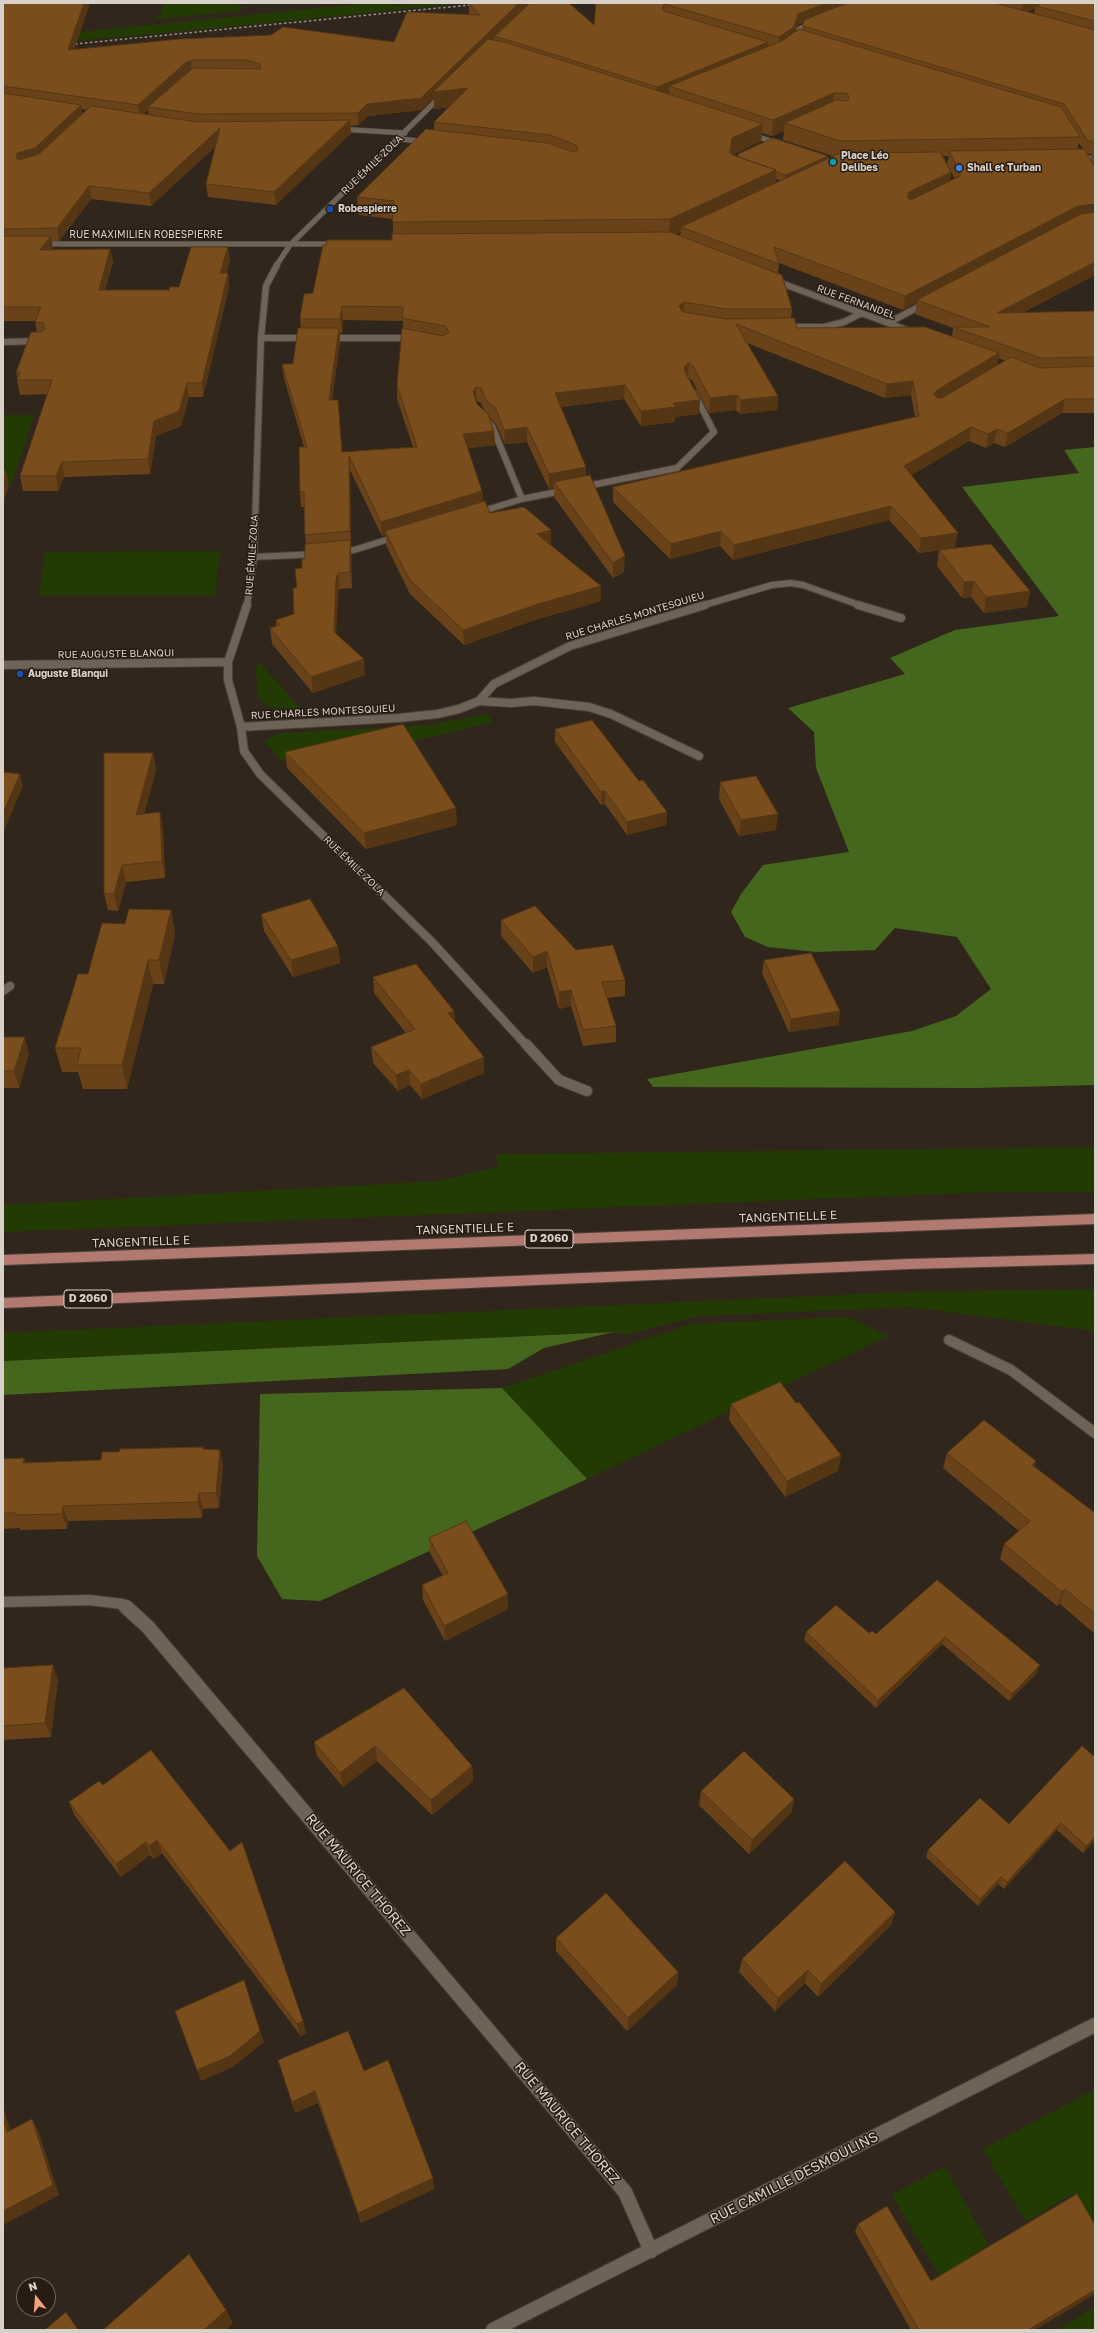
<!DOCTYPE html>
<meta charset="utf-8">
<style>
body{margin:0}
#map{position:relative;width:1098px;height:2333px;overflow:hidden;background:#31261c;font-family:"Golos Text",sans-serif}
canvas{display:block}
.frame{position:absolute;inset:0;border:4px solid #d8d1ca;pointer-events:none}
.north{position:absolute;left:16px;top:2277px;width:40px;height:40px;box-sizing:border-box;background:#271c12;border:1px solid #6e645c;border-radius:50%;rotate:343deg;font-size:11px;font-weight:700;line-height:16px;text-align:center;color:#d8d1ca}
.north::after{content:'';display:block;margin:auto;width:14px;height:18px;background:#f1a17c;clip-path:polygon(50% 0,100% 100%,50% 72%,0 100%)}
</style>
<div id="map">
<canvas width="1098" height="2333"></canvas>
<div class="frame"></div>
<div class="north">N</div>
</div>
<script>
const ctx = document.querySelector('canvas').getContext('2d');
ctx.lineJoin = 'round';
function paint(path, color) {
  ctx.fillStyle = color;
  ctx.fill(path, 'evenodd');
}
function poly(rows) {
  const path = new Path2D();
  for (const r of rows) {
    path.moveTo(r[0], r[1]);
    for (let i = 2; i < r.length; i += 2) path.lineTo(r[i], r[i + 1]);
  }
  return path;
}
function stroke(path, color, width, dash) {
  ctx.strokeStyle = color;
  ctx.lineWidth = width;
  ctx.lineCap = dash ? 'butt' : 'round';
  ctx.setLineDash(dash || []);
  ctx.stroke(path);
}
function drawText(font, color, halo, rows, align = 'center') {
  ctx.font = font + ' "Golos Text",sans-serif';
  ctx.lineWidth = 3;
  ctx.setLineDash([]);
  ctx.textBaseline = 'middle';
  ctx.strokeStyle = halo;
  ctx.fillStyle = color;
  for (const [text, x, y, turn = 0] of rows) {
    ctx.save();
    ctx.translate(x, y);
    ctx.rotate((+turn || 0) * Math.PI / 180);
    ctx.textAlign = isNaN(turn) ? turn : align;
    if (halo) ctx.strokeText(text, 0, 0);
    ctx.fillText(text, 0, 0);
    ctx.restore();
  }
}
paint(poly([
 [164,3,233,3,243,8,238,11,155,19,161,12],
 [369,3,396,3,394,6,423,3,465,3,208,29,3,47,3,34,79,32],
 [3,415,34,415,11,485,3,485],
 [220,551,215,596,39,596,45,552],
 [260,663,303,711,270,707,261,701,257,691,256,665],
 [487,714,493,722,410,742,306,751,281,761,264,740,281,733,429,725],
 [1095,1147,1095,1192,989,1192,3,1232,3,1205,439,1181,497,1167,497,1154],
 [1095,1289,1095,1331,910,1307,698,1316,624,1335,614,1332,3,1361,3,1333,905,1292],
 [847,1317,888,1336,587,1479,502,1388,691,1324],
 [1095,2089,1095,2231,1072,2194,1026,2222,983,2149],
 [945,2166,988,2245,969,2258,1010,2330,972,2330,892,2195],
 [1095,2307,1095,2330,1057,2330]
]), '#223b02');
paint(poly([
 [1095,447,1095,1085,976,1088,653,1087,647,1079,912,1031,956,1016,991,989,957,937,895,928,875,950,816,952,768,947,745,937,731,912,741,894,763,865,849,852,816,768,814,732,788,708,905,674,890,658,955,630,1059,616,962,487,1079,473,1064,450],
 [614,1332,544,1348,508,1369,3,1395,3,1361],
 [502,1388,587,1479,320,1601,282,1599,257,1556,260,1394]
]), '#44671d');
const minorFar4 = poly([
 [796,42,799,29,815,22],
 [337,129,405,133],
 [749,134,780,144],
 [399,139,429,142],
 [1075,158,1095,158],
 [40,244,340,244],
 [276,266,290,245,442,95]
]);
const minorFar3 = poly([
 [773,280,912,332],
 [888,323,928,302],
 [785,327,824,327,844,322,860,314],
 [261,338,309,338],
 [327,338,413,338],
 [3,342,41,341],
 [487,421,492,426,522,499],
 [476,513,522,499,677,468,714,432,694,393],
 [338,552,354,550,399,536],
 [254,557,318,554],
 [247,606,254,557,261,338,266,286,277,265],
 [701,606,772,585,791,583,803,585,862,606]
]);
const minorFar2 = poly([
 [247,605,228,662,228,680,241,727,244,751,260,774,432,942,526,1045],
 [858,605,901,618],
 [3,665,228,662],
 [479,701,511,703,534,701,589,707,611,714,699,756],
 [241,727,399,718,437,714,459,709,479,701,494,684,570,646,705,605],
 [3,991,10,986]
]);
const minorFar1 = poly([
 [526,1044,559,1080,587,1091],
 [949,1340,1011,1370,1095,1433],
 [3,1602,89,1600,122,1604,127,1608]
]);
const minor = poly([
 [126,1607,148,1627,625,2192,651,2251],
 [493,2330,1095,2025]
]);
const primary = poly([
 [3,1260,1095,1219],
 [3,1303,909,1264,1095,1259]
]);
stroke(minorFar4, '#4b4139', 6);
stroke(minorFar3, '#4b4139', 8);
stroke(minorFar2, '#4b4139', 10);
stroke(minorFar1, '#4b4139', 12);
stroke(minor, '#4b4139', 16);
stroke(primary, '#4b4139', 12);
stroke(minorFar4, '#6f6257', 5);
stroke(minorFar3, '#6f6257', 6);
stroke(minorFar2, '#6f6257', 8);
stroke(minorFar1, '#6f6257', 10);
stroke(minor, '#6f6257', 14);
stroke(primary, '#b27971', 10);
stroke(poly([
 [65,45,490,3]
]), '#9a9189', 1.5, [2.5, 2.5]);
paint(poly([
 [3,3,90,3,74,49,394,42,469,14,469,3,594,25,596,3,1095,3,1095,275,1022,313,1095,311,1095,413,1062,413,1005,447,994,443,986,448,969,441,911,475,955,548,919,553,889,520,733,560,720,546,670,559,613,502,613,487,915,417,911,395,885,398,747,343,778,396,777,410,740,414,736,410,709,413,692,380,689,378,699,414,675,417,675,422,641,426,624,399,560,407,586,476,624,572,613,578,554,497,554,488,549,489,527,442,505,444,496,424,489,417,494,431,495,445,468,448,482,491,483,501,490,513,551,544,550,545,601,586,601,601,538,619,464,645,410,594,386,545,386,535,382,536,350,470,351,546,352,588,339,589,338,594,336,634,365,675,313,693,272,644,270,628,276,626,276,620,294,614,297,588,305,559,306,544,305,535,304,507,301,507,300,492,304,447,284,378,282,364,293,364,301,328,300,319,313,293,392,240,393,234,393,219,359,215,357,197,434,130,434,122,448,107,434,109,434,98,421,110,368,116,358,125,350,126,351,133,276,205,208,197,206,184,216,146,151,206,91,199,59,241,52,241,53,249,53,250,110,249,113,262,105,290,169,290,179,287,230,260,226,273,228,273,229,287,203,397,189,397,181,426,156,436,150,474,64,477,58,491,23,491,20,476,47,394,20,395,17,380,18,379,16,373,37,332,35,322,36,321,3,321],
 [1035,8,1034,14,1027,12],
 [803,23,802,30,795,32,797,25],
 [81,109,87,110,82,114],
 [148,110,149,115,143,114,144,113],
 [784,131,783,140,833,156,828,159,828,156,738,157,732,155,761,141,762,133,772,136],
 [1079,143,1083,149,1077,149],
 [1086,154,1092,154,1090,161],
 [943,156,949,156,947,164,955,179,950,181,951,172],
 [776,179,781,181,775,183],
 [681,232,680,236,676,234],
 [779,263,903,310,917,302,915,314,953,328,952,337,797,328,791,318,792,309,778,274],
 [343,320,403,321,403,328,397,385,397,399,413,447,342,452,332,400,340,342,340,333,342,333],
 [998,358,1006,361,997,365],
 [477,401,481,403,485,412,477,404],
 [939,550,1030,591,1027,607,984,613,971,597,962,598,937,566],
 [555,729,639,781,667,812,666,825,627,835,605,804,601,805,555,742],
 [285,752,457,825,366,849,287,768],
 [153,753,156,770,144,814,163,829,165,878,126,882,118,911,108,910,104,893],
 [720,782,776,830,739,836,719,799],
 [171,910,175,934,164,984,153,984,127,1089,83,1089,78,1072,62,1072,55,1048,88,974,125,924],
 [261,914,338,946,340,963,293,977,264,931],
 [501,920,576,950,625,980,625,996,607,998,616,1026,616,1042,583,1046,571,1006,559,1009,547,967,533,973,501,936],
 [764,960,840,1011,838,1025,789,1032,762,973],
 [373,977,454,1011,455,1022,484,1057,484,1073,422,1099,410,1085,398,1091,373,1063,371,1047,406,1033,374,993],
 [3,1037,29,1053,19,1088,3,1088,3,1090],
 [796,1403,841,1455,838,1471,785,1497,729,1420,731,1404],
 [203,1449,220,1450,223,1466,219,1508,203,1509,202,1518,68,1521,67,1529,20,1530,20,1528,3,1529,3,1459,24,1458,26,1463,101,1460],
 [947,1453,1036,1461,1034,1466,1095,1513,1095,1634,1060,1604,1057,1606,1000,1559,1004,1544,1019,1531,943,1468],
 [429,1538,508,1609,445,1641,423,1600,422,1585,443,1576,430,1553],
 [937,1580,1037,1673,1009,1701,942,1644,876,1708,804,1640,806,1632,869,1633,876,1634],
 [3,1668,58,1679,51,1737,3,1740],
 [404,1688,472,1766,473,1781,432,1815,377,1761,343,1787,317,1756,314,1742],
 [151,1750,303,2021,306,2033,301,2036,162,1853,154,1859,150,1855,121,1877,75,1816,69,1802,103,1785],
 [1095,1757,1095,1840,1083,1853,1057,1830,1004,1889,998,1884,978,1906,926,1857,928,1850,1009,1824],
 [701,1791,794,1799,791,1813,749,1854,699,1805],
 [895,1912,891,1925,818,1997,805,1983,775,2011,739,1972,742,1959],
 [556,1938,678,1972,677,1985,627,2031,556,1951],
 [278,2060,364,2071,434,2189,361,2223,318,2103,295,2113],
 [858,2224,931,2281,1035,2330,911,2330,855,2232]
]), '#694219');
paint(poly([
 [84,3,90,3,70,62,68,50],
 [519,3,531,3,495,36,495,38,441,91,468,88,468,105,434,109,434,98,421,110,368,116,358,125,358,113,367,104],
 [826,3,855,3,797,25,793,39,778,49,779,37,798,14],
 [1023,3,1047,3,1036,6,1035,8,1021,14],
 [664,4,664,15,662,8],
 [768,42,767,54,669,86,669,94,656,99,657,87],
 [191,60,192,72,148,107,148,110,140,118,138,105,184,64],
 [834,93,832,109,785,123,784,131,772,136,773,120],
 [81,105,83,117,37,160,18,170,16,158,17,153],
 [350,120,351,133,276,205,274,192],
 [763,124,761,141,731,155,730,153,732,138],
 [220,128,222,140,151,206,149,193],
 [828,156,827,163,785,182,786,175],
 [776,170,775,187,681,227,681,232,669,237,670,219],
 [951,172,950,185,907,205,907,197,909,192],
 [89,186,91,199,59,241,57,228],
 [1095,204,1095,217,917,300,917,302,903,310,905,296,1078,206],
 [51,236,53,249,42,264,40,250],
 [228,247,230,260,222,287,220,273],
 [110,249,113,262,101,304,99,290],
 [1095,262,1095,275,994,327,997,313],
 [228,273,229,287,203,397,202,383],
 [684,302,683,316,679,306],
 [342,306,343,320,342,333,340,319],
 [339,328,340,342,330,414,329,400],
 [999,353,997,367,935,404,934,394,937,390],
 [689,363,688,377,684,380,685,366],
 [913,381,911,395,885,398,887,384],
 [187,383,189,397,181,426,156,436,150,474,148,459,154,421],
 [625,385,624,399,554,407,555,393],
 [476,387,477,401,473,406,473,391],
 [737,395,736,410,709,413,710,398],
 [778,396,777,410,740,414,741,400],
 [1065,399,1062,413,1005,447,1008,433],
 [700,400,699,414,675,417,675,422,641,426,641,411,673,403],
 [527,427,527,442,505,444,504,430],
 [971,427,969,441,902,481,904,466],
 [997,429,994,443,986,448,988,434],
 [494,431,495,445,463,449,463,434],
 [349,456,350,470,351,546,350,531],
 [62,462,64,477,58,491,56,476],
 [586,467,586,481,554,482,554,488,549,489,549,474],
 [6,471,9,486,3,502,3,478],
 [482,491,483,506,385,531,386,535,382,536,381,522],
 [891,506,889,520,733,560,734,545],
 [551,530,551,544,537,549,537,534],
 [721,531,720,546,670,559,671,544],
 [958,533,955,548,919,553,921,538],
 [350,540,351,555,352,588,350,572],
 [625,556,624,572,613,578,613,563],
 [338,573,339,589,338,594,335,648,334,632,336,579],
 [974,581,971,597,962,598,964,582],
 [601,586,601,601,538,619,464,645,463,630,538,604],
 [1030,591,1027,607,984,613,986,597],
 [364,659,365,675,313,693,311,677],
 [153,753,156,770,139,831,136,815],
 [20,774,23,786,3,833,3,813],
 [605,791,605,804,601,805,601,792],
 [456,808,457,825,366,849,364,833],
 [160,812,163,829,165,878,162,861],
 [667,812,666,825,627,835,627,822],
 [778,814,776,830,739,836,741,820],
 [122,865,126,882,118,911,114,894],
 [171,910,175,934,164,984,159,960],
 [338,946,340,963,293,977,291,960],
 [547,951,547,967,533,973,533,957],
 [148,960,153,984,127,1089,122,1065],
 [571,990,571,1006,559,1009,559,992],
 [454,1011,455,1026,448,1013],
 [840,1011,838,1025,789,1032,791,1019],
 [25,1037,29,1053,19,1088,14,1071],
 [484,1057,484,1073,422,1099,421,1084],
 [409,1070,410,1085,398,1091,396,1075],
 [220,1450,223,1466,219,1508,216,1493],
 [841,1455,838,1471,785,1497,787,1481],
 [24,1458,30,1474,23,1463],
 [199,1493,203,1509,202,1518,198,1502],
 [63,1506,68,1521,67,1529,62,1514],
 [1065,1589,1060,1604,1057,1606,1062,1592],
 [508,1594,508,1609,445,1641,444,1626],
 [945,1637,942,1644,876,1708,878,1700],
 [53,1665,58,1679,51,1737,45,1723],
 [1040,1665,1037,1673,1009,1701,1012,1694],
 [375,1746,377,1761,343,1787,340,1773],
 [472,1766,473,1781,432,1815,431,1800],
 [794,1799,791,1813,749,1854,752,1840],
 [1061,1823,1057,1830,1004,1889,1007,1882],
 [1095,1837,1095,1840,1083,1853,1086,1846],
 [157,1840,162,1853,154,1859,149,1846],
 [146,1842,150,1855,121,1877,116,1864],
 [1001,1877,998,1884,978,1906,980,1899],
 [895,1912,891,1925,818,1997,821,1984],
 [808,1970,805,1983,775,2011,778,1998],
 [678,1972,677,1985,627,2031,628,2018],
 [303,2021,306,2033,301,2036,297,2024],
 [260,2031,264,2042,233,2067,201,2081,197,2070],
 [315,2091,318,2103,295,2113,292,2102],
 [3,2106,14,2142,7,2132,3,2118],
 [32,2119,38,2130,59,2195,3,2225,3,2211],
 [433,2178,434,2189,361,2223,358,2213],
 [1095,2290,1095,2294,1035,2330,1028,2330],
 [226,2310,233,2323,226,2330,204,2330]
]), '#553614');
const building = poly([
 [3,3,84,3,68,50,180,39,271,35,283,27,394,42,407,12,480,15,469,3,519,3,421,98,367,104,358,113,198,114,148,107,193,68,261,69,260,64,247,60,191,60,184,64,138,105,3,86,3,3],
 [530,3,569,3,594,25,596,3,826,3,798,14,794,27,779,37,664,4,662,8,664,11,768,42,657,87,495,36,530,3],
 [847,3,995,3,1095,30,1095,141,1088,141,1064,104,803,26,804,20,847,3],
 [1042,3,1095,3,1095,21,1036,6,1042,3],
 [799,29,1061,107,1080,137,840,141,785,123,836,100,848,101,849,96,846,93,834,93,773,120,669,86,782,41,799,29],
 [488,39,504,42,763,124,732,138,730,153,733,155,776,170,670,219,392,222,394,201,357,197,426,129,548,143,573,152,578,150,576,145,550,135,434,122,468,88,433,92,488,39],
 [3,93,81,105,35,148,17,153,16,158,19,160,39,154,91,106,197,122,350,120,274,192,206,184,220,128,149,193,89,186,57,228,3,229,3,93],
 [773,138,828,156,786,175,776,172,776,170,738,157,738,154,773,138],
 [1084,149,1095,168,1095,204,1078,206,905,296,774,247,779,264,681,227,840,153,940,152,951,172,909,192,907,197,911,200,960,176,960,172,949,151,1084,149],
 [1095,212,1095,262,997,313,1095,311,1095,357,1041,358,953,327,990,327,917,300,1081,214,1095,212],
 [670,232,782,275,792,309,727,309,684,302,679,306,683,312,727,319,794,318,797,328,925,327,999,353,937,390,934,394,937,398,942,398,1011,357,1040,368,1095,366,1095,399,1065,399,1008,433,997,429,988,434,971,427,904,466,958,533,921,538,891,506,734,545,721,531,671,544,613,487,919,416,913,381,887,384,736,324,778,396,741,400,737,395,710,398,693,366,689,363,685,366,684,370,700,400,673,403,676,407,641,411,625,385,555,393,586,467,549,474,527,427,504,430,496,409,486,400,481,388,476,387,473,391,477,404,488,414,494,431,463,434,482,491,381,522,349,456,350,531,305,535,304,492,300,492,299,447,307,447,282,364,293,364,298,328,339,328,329,400,338,400,342,452,417,447,397,385,402,328,443,336,449,332,445,326,402,318,403,307,342,306,340,319,300,319,304,294,313,293,323,245,326,245,327,240,392,240,392,234,670,232],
 [3,236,51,236,40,250,110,249,99,290,169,290,170,287,179,287,191,247,228,247,220,273,228,273,202,383,187,383,179,411,154,421,148,459,62,462,56,476,20,476,52,380,17,380,20,372,16,373,31,332,41,332,45,329,43,323,35,322,41,307,3,307,3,236],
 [3,471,6,471,3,478,3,471],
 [590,475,625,556,613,563,554,482,590,475],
 [485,501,490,513,524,507,551,530,537,534,601,586,538,604,463,630,409,579,385,531,485,501],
 [350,540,350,572,338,573,336,579,334,632,364,659,311,677,270,628,280,625,276,620,294,614,293,588,297,588,295,569,302,568,302,559,305,559,305,544,350,540],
 [991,544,1030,591,986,597,974,581,964,582,939,550,991,544],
 [592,720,639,781,643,780,667,812,627,822,605,791,601,792,555,729,592,720],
 [403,724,456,808,364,833,285,752,403,724],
 [104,753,153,753,136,815,160,812,162,861,122,865,114,894,104,893,104,753],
 [3,772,20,774,3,813,3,772],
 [756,776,778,814,741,820,720,782,756,776],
 [310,899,338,946,291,960,261,914,310,899],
 [535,906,576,950,613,945,625,980,602,982,616,1026,583,1030,571,990,559,992,547,951,533,957,501,920,535,906],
 [129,909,171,910,159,960,148,960,122,1065,77,1065,81,1048,55,1048,78,974,88,974,102,923,125,924,129,909],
 [811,953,840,1011,791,1019,764,960,811,953],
 [416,964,454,1011,448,1013,484,1057,421,1084,409,1070,396,1075,371,1047,415,1029,373,977,416,964],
 [3,1037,25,1037,14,1071,3,1071,3,1037],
 [780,1382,796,1403,799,1402,841,1455,787,1481,731,1404,780,1382],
 [984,1420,1036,1461,1032,1465,1095,1513,1095,1614,1065,1589,1062,1592,1004,1544,1030,1521,947,1453,984,1420],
 [203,1447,203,1449,220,1450,216,1493,199,1493,198,1502,63,1506,62,1514,15,1515,15,1513,3,1513,3,1459,24,1458,23,1463,101,1460,102,1452,119,1452,120,1449,203,1447],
 [466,1521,508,1594,444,1626,422,1585,448,1573,429,1538,466,1521],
 [937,1580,1040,1665,1012,1694,945,1637,878,1700,806,1632,836,1605,869,1633,872,1631,876,1634,937,1580],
 [53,1665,45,1723,3,1726,3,1668,53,1665],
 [404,1688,472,1766,431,1800,375,1746,340,1773,314,1742,404,1688],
 [1082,1746,1095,1757,1095,1837,1086,1846,1061,1823,1007,1882,1001,1877,980,1899,928,1850,980,1798,1009,1824,1082,1746],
 [151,1750,230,1851,242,1842,303,2021,297,2024,157,1840,149,1846,146,1842,116,1864,69,1802,99,1781,103,1785,151,1750],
 [744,1751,794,1799,752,1840,701,1791,744,1751],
 [845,1861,895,1912,821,1984,808,1970,778,1998,742,1959,845,1861],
 [606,1893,678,1972,628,2018,556,1938,606,1893],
 [244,1980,260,2031,230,2056,197,2070,175,2011,244,1980],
 [348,2031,364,2071,388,2060,433,2178,358,2213,315,2091,292,2102,278,2060,348,2031],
 [3,2118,7,2132,32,2119,53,2185,3,2211,3,2118],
 [1077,2194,1095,2225,1095,2290,1028,2330,919,2330,858,2224,887,2206,931,2281,1077,2194],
 [189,2254,226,2310,204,2330,103,2330,189,2254],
 [66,2312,78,2330,45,2330,66,2312]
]);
paint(building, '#7a4d1d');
stroke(building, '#553614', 1);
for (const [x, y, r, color] of [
 [833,162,4,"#0f9aa8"],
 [959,168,4,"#3f7fe0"],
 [330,209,4,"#1a4fb4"],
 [20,674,4,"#1a4fb4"]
]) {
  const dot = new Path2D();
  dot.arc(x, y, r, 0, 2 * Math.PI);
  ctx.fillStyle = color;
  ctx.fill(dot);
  stroke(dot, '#271c12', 1.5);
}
drawText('bold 10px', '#d8d1ca', '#271c12', [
 ["Place Léo",841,156],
 ["Delibes",841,168],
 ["Shall et Turban",967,168],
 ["Robespierre",338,209],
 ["Auguste Blanqui",28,674]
], 'left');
drawText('10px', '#d8d1ca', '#271c12', [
 ["RUE ÉMILE ZOLA",372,165,-44],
 ["RUE MAXIMILIEN ROBESPIERRE",146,235],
 ["RUE FERNANDEL",856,302,20],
 ["RUE ÉMILE ZOLA",252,555,-86],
 ["RUE CHARLES MONTESQUIEU",635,616,-17],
 ["RUE AUGUSTE BLANQUI",116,654,-1],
 ["RUE CHARLES MONTESQUIEU",323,712,-3],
 ["RUE ÉMILE ZOLA",354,866,44]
]);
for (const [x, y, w] of [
 [549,1239,48],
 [88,1299,48]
]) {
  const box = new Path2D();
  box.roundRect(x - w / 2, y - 9, w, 18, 3);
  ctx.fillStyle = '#271c12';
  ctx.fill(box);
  stroke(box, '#d8d1ca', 1);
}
drawText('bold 11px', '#d8d1ca', null, [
 ["D 2060",549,1239],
 ["D 2060",88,1299]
]);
drawText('12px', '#d8d1ca', '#271c12', [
 ["TANGENTIELLE E",788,1217,-2],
 ["TANGENTIELLE E",465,1229,-2],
 ["TANGENTIELLE E",141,1242,-2]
]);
drawText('14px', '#d8d1ca', '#271c12', [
 ["RUE MAURICE THOREZ",358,1875,50],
 ["RUE MAURICE THOREZ",567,2123,50],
 ["RUE CAMILLE DESMOULINS",794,2178,-27]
]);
</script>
